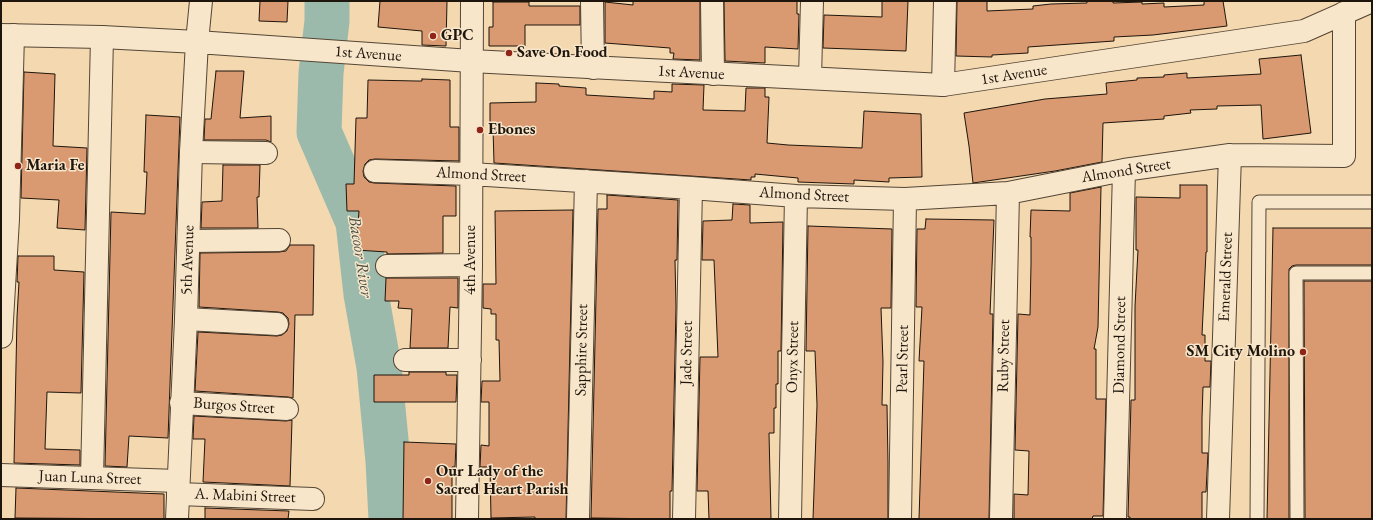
<!DOCTYPE html>
<style>
body{margin:0}
#map{position:relative;width:1373px;height:520px;overflow:hidden;background:#f4d8af;font-family:"EB Garamond",serif}
canvas{display:block}
.frame{position:absolute;inset:0;border:2px solid #1e150c;pointer-events:none}
</style>
<div id="map">
<canvas width="1373" height="520"></canvas>
<div class="frame"></div>
</div>
<script>
const ctx = document.querySelector('canvas').getContext('2d');
ctx.lineJoin = 'round';
function poly(rows) {
  const path = new Path2D();
  for (const r of rows) {
    path.moveTo(r[0], r[1]);
    for (let i = 2; i < r.length; i += 2) path.lineTo(r[i], r[i + 1]);
  }
  return path;
}
function stroke(path, color, width, dash) {
  ctx.strokeStyle = color;
  ctx.lineWidth = width;
  ctx.lineCap = dash ? 'butt' : 'round';
  ctx.setLineDash(dash || []);
  ctx.stroke(path);
}
function paint(path, color) {
  ctx.fillStyle = color;
  ctx.fill(path, 'evenodd');
}
function drawText(font, color, halo, rows, align = 'center') {
  ctx.font = font + ' "EB Garamond",serif';
  ctx.lineWidth = 3;
  ctx.setLineDash([]);
  ctx.textBaseline = 'middle';
  ctx.strokeStyle = halo;
  ctx.fillStyle = color;
  for (const [text, x, y, turn = 0] of rows) {
    ctx.save();
    ctx.translate(x, y);
    ctx.rotate((+turn || 0) * Math.PI / 180);
    ctx.textAlign = isNaN(turn) ? turn : align;
    if (halo) ctx.strokeText(text, 0, 0);
    ctx.fillText(text, 0, 0);
    ctx.restore();
  }
}
stroke(poly([
 [327,1,327,21,321,73,319,132,358,222,366,294,379,367,388,461,391,519]
]), '#9cbaab', 45);
const building = poly([
 [260,1,288,1,287,22,259,21,260,1],
 [380,1,447,1,446,46,422,45,422,31,378,27,380,1],
 [633,1,700,1,700,60,673,59,674,53,670,53,670,48,605,43,605,2,633,5,633,1],
 [724,1,797,1,797,14,799,14,798,49,765,47,765,63,725,61,724,1],
 [882,1,908,1,906,51,823,48,824,15,882,17,882,1],
 [957,1,987,1,987,11,1033,9,1033,6,1051,4,1087,3,1087,1,1113,1,1113,3,1142,2,1142,4,1164,3,1164,7,1204,5,1204,1,1223,1,1227,26,1153,35,1114,37,1114,41,1028,47,1028,53,992,55,992,57,956,56,957,1],
 [493,2,529,2,529,6,580,6,580,25,525,25,525,46,489,46,489,27,493,27,493,2],
 [1301,55,1311,133,1263,139,1261,105,1217,106,1217,109,1190,110,1191,113,1164,116,1164,119,1103,123,1102,162,1055,171,973,183,969,146,964,113,1045,99,1107,94,1106,83,1137,80,1137,78,1164,77,1164,75,1187,73,1187,78,1261,74,1259,59,1301,55],
 [216,71,244,71,240,118,271,116,271,142,266,140,204,140,205,119,211,119,216,71],
 [24,72,55,74,53,146,87,148,85,230,57,228,59,200,21,198,24,72],
 [422,79,450,80,450,127,459,127,459,161,375,159,369,160,365,164,363,171,364,177,369,182,374,183,456,186,456,216,443,216,443,253,387,254,387,252,356,250,359,211,347,211,346,184,354,184,356,118,367,118,368,80,417,81,422,81,422,79],
 [536,83,559,84,559,86,586,88,586,95,654,99,654,91,672,92,672,84,704,85,703,110,745,111,746,88,765,88,765,97,769,97,767,143,788,145,862,148,864,111,921,114,922,177,889,178,889,182,854,180,854,184,798,182,798,178,755,174,755,177,751,177,751,180,494,163,493,128,490,128,490,103,536,102,536,83],
 [146,115,180,117,168,438,129,436,127,467,105,466,111,212,145,214,147,172,144,172,146,115],
 [223,165,260,165,259,197,257,197,258,228,201,228,202,202,222,201,223,165],
 [1180,185,1207,185,1207,252,1206,252,1202,335,1205,335,1205,361,1211,361,1210,387,1203,387,1202,418,1202,453,1208,453,1206,492,1202,492,1202,519,1130,519,1130,517,1128,517,1131,400,1135,400,1135,306,1138,250,1136,250,1136,197,1180,198,1180,185],
 [1101,187,1098,327,1094,349,1096,349,1096,399,1106,399,1103,516,1093,516,1092,519,1014,519,1014,494,1028,495,1029,451,1015,450,1018,314,1030,315,1031,264,1031,237,1030,237,1031,210,1070,211,1070,193,1101,187],
 [607,195,678,200,677,260,675,260,676,307,672,491,670,491,670,519,591,518,598,209,607,209,607,195],
 [733,204,750,205,750,223,783,222,781,351,778,351,778,384,776,384,776,408,774,408,774,433,769,433,771,519,709,519,708,491,697,491,700,357,718,357,714,260,702,260,703,221,732,220,733,204],
 [573,210,566,519,535,519,535,517,491,518,490,467,480,467,481,445,489,446,489,402,481,402,482,381,500,381,499,340,496,340,496,314,491,314,491,309,483,308,483,284,496,284,495,211,573,210],
 [926,219,994,220,990,314,993,314,989,519,919,519,924,361,919,361,922,307,916,307,917,229,925,229,926,219],
 [808,226,892,229,891,308,881,308,883,362,882,405,887,405,888,463,888,519,813,519,817,405,815,351,806,351,808,226],
 [1273,228,1372,228,1372,265,1296,265,1292,266,1289,269,1289,519,1267,519,1273,228],
 [290,245,314,245,313,315,295,315,293,398,288,397,195,391,198,332,277,336,282,335,287,331,289,324,288,318,283,313,278,312,199,307,200,253,279,252,286,251,290,245],
 [18,256,54,256,54,270,84,272,81,393,47,392,45,449,80,450,80,465,14,463,17,317,19,282,17,282,18,256],
 [386,278,458,278,458,308,450,307,448,348,410,348,412,309,398,308,399,301,385,301,386,278],
 [1304,281,1372,281,1372,519,1305,519,1304,281],
 [409,372,446,372,446,375,457,375,456,402,374,402,374,375,409,375,409,372],
 [194,416,286,421,292,420,290,486,203,482,205,439,193,439,194,416],
 [404,442,456,444,455,467,452,467,452,519,403,519,404,442],
 [16,488,164,494,164,519,15,518,16,488],
 [205,508,289,511,288,519,205,519,205,508]
]);
paint(building, '#d99971');
stroke(building, '#1e150c', 1);
const service = poly([
 [1257,519,1259,202,1372,202],
 [1297,519,1296,273,1372,273]
]);
const minor = poly([
 [592,1,593,68],
 [712,1,713,74],
 [197,42,201,1],
 [810,78,812,1],
 [943,85,945,1],
 [191,152,266,153],
 [375,171,471,174,691,188,796,196,905,199,1008,193,1124,170,1230,155,1344,156,1344,13],
 [189,241,279,240],
 [387,266,471,265],
 [186,319,277,324],
 [1,337,8,219,13,35],
 [405,360,470,360],
 [181,403,287,409],
 [1,475,178,481],
 [92,478,102,37],
 [178,494,313,499],
 [467,519,471,265,472,1],
 [578,519,586,181],
 [684,519,691,188],
 [790,519,796,196],
 [900,519,905,199],
 [1001,519,1008,193],
 [1115,519,1124,170],
 [1218,519,1230,155]
]);
const tertiary = poly([
 [1,35,102,37,197,42,471,61,943,85,1304,31,1372,1],
 [177,519,186,319,191,152,197,42]
]);
stroke(service, '#544635', 15);
stroke(minor, '#544635', 24);
stroke(tertiary, '#544635', 24);
stroke(service, '#f8e6cb', 13);
stroke(minor, '#f8e6cb', 22);
stroke(tertiary, '#f8e6cb', 22);
for (const [x, y, r, color] of [
 [433,36,4,"#8f2418"],
 [509,53,4,"#8f2418"],
 [480,130,4,"#8f2418"],
 [18,166,4,"#8f2418"],
 [1303,352,4,"#8f2418"],
 [428,481,4,"#8f2418"]
]) {
  const dot = new Path2D();
  dot.arc(x, y, r, 0, 2 * Math.PI);
  ctx.fillStyle = color;
  ctx.fill(dot);
  stroke(dot, '#f8e6cb', 1.5);
}
drawText('bold 16px', '#1e150c', '#f8e6cb', [
 ["GPC",441,36],
 ["Save On Food",517,53],
 ["Ebones",488,130],
 ["Maria Fe",26,166],
 ["SM City Molino",1295,352,"right"],
 ["Our Lady of the",436,472],
 ["Sacred Heart Parish",436,490]
], 'left');
drawText('16px', '#1e150c', '#f8e6cb', [
 ["1st Avenue",368,54,4],
 ["1st Avenue",691,73,3],
 ["1st Avenue",1014,75,-9],
 ["Almond Street",1126,171,-9],
 ["Almond Street",481,175,3],
 ["Almond Street",804,195,3],
 ["5th Avenue",188,260,-88],
 ["4th Avenue",471,260,-90],
 ["Emerald Street",1226,277,-88],
 ["Diamond Street",1120,345,-89],
 ["Sapphire Street",582,350,-89],
 ["Jade Street",687,353,-89],
 ["Ruby Street",1004,356,-89],
 ["Onyx Street",793,357,-89],
 ["Pearl Street",903,359,-89],
 ["Burgos Street",234,406,4],
 ["Juan Luna Street",90,478,2],
 ["A. Mabini Street",245,496,2]
]);
drawText('italic 17px', '#4a4f44', '#f8e6cb', [
 ["Bacoor River",360,257,81]
]);
</script>
